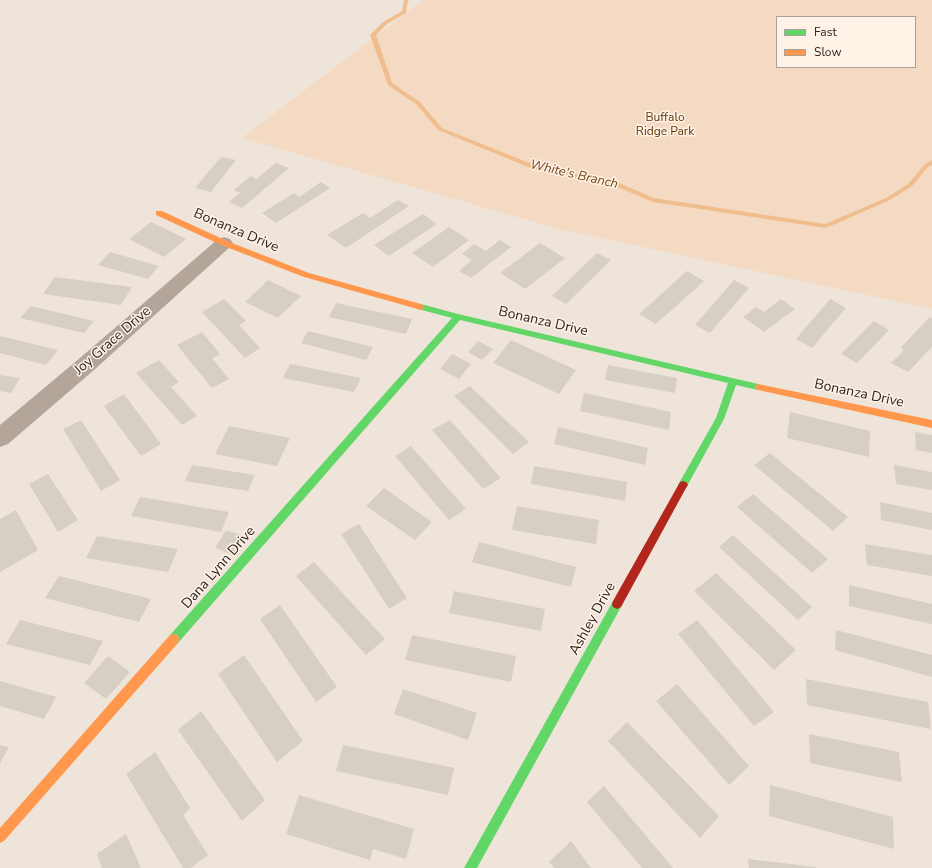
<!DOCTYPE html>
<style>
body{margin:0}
#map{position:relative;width:932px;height:868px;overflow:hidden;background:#efe4da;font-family:"Nunito Sans",sans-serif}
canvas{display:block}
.legend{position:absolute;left:776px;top:16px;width:140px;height:52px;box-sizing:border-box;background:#fff2e7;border:1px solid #aba097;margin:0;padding:5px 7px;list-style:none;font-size:12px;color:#2c251e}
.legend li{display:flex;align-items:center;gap:8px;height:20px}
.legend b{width:20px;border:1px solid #aba097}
</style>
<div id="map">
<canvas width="932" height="868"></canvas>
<ul class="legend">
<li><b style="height:5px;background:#63d668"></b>Fast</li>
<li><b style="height:5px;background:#ff974d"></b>Slow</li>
</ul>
</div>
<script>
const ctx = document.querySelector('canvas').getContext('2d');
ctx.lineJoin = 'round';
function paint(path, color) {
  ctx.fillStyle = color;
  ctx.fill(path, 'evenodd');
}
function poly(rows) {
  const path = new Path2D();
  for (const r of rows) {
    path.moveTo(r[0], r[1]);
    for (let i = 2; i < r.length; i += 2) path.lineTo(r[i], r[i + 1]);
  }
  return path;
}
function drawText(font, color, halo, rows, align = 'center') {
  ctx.font = font + ' "Nunito Sans",sans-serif';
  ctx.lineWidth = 3;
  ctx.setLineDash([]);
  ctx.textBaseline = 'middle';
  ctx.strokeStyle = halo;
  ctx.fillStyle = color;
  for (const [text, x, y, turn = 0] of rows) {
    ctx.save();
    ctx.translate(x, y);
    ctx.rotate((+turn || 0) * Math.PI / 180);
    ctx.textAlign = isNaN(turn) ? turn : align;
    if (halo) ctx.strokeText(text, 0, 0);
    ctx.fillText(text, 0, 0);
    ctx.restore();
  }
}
paint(poly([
 [423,0,932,0,932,309,559,229,242,138],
 [777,17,915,17,915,67,777,67]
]), '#f4dac2');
paint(poly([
 [404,0,408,0,406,13,387,24,376,35,392,83,420,102,442,128,532,164,619,183,654,198,825,224,886,198,908,184,924,165,932,160,932,165,928,167,912,186,890,200,826,228,653,202,615,186,528,167,438,130,416,104,388,85,370,35,383,22,402,11,404,0]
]), '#f0be8e');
paint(poly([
 [221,157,236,160,211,192,195,188],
 [276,163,289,168,242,208,229,202,240,193,234,190,251,176,256,179],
 [321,182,330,188,276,223,262,213,294,193,299,197],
 [398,200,409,206,346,248,327,235,363,213,370,218],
 [423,214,437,224,389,256,374,245],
 [151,222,186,239,164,257,129,239],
 [449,227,469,240,433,267,412,253],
 [500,240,511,247,471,278,459,271,472,260,462,254,474,244,486,251],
 [540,243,565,258,525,289,500,273],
 [110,252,159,266,148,279,98,265],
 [597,253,611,260,566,304,552,296],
 [687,271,704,281,656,324,639,314],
 [55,277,132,287,121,305,43,294],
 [268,280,301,296,278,318,245,302],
 [734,280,749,288,710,333,695,325],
 [224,299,246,321,239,325,260,348,245,358,202,312],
 [781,299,795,309,764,332,743,317,756,307,764,312],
 [830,299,846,308,812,348,796,339],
 [336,303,412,319,406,334,329,317],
 [31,306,94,321,84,333,20,318],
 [930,317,932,318,932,347,908,372,891,363,904,350,901,347],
 [874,321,889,330,857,363,841,354],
 [308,331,373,347,366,360,301,343],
 [202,332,220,354,212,358,229,379,212,388,177,345],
 [0,336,58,350,46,365,0,353],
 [511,340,576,370,559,394,493,363],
 [478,341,493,349,482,360,468,352],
 [452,354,471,364,459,379,440,369],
 [159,360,179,382,171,387,197,416,182,425,136,373],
 [290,364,361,378,354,392,283,378],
 [608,365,677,378,675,393,605,380],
 [0,375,20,378,11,393,0,391],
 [470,386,529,442,513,454,454,396],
 [584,393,671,412,669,430,580,411],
 [124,394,161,444,141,456,104,406],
 [790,412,870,431,869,457,787,438],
 [81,420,120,480,101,491,63,429],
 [450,420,501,478,483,489,432,430],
 [229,426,290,438,277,466,215,454],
 [558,427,648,448,645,465,554,444],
 [915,432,932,435,932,453,916,450],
 [411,446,466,509,449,520,395,456],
 [770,453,848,517,833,531,754,465],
 [192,465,255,475,248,491,185,481],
 [894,465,932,472,932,490,896,484],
 [534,466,627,482,625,501,531,484],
 [48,474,78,520,58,532,29,484],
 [384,488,432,522,415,540,366,506],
 [753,494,828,559,812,573,737,507],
 [140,497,229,512,221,532,131,516],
 [880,502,932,513,932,530,881,520],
 [517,506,599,520,596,544,512,530],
 [16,510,38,550,0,572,0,519],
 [359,524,407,598,389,609,341,534],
 [226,530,244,536,233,555,215,548],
 [733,535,812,607,798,620,719,547],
 [97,536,178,549,168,572,86,558],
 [479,542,576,567,571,587,472,562],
 [865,544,932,555,932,576,867,565],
 [314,562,385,639,366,655,296,576],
 [716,573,796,650,774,670,694,591],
 [59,576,151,599,139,622,45,598],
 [849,585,932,604,932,624,849,606],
 [454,591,545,609,541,631,449,613],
 [280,605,337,687,316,702,260,619],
 [20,620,103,641,90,665,6,644],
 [697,620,774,712,754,726,678,634],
 [836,630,932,655,932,677,835,650],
 [412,635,516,656,511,682,405,660],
 [244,655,303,741,277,762,218,674],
 [108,656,130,672,106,699,84,683],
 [806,679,928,702,931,729,807,705],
 [0,681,56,697,44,719,0,706],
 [677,684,749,766,729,785,656,701],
 [403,689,477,713,468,740,394,714],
 [201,711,265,800,242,821,178,730],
 [627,722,719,816,700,838,608,741],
 [809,734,899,752,902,782,810,763],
 [0,745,9,747,0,764],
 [343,745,454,768,448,795,336,771],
 [155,752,190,808,183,815,208,855,191,868,183,868,126,774],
 [770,785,893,817,894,849,769,816],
 [604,786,673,868,642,868,587,802],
 [299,795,414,829,406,859,373,849,370,860,286,834],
 [126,834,141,868,102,868,97,854],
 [571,841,591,868,554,868,549,862],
 [748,859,816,867,816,868,749,868]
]), '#d7cec6');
paint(poly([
 [224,237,230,239,233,243,230,247,94,370,8,444,0,447,0,425,80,358,218,239,224,237]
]), '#b3a599');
paint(poly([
 [421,304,458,314,758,384,762,387,758,390,736,385,724,419,686,488,683,489,680,488,678,485,716,418,728,383,460,320,178,643,174,644,170,643,169,639,170,635,452,318,418,309,417,307,421,304],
 [617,599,621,601,622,604,621,607,477,868,464,868,613,601,617,599]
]), '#63d668');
paint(poly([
 [156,211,162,211,227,241,309,273,421,304,425,307,421,310,304,277,221,245,156,215,156,211],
 [758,384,932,420,932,428,758,390,754,387,758,384],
 [174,634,178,635,179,639,178,643,4,841,0,843,0,828,170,635,174,634]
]), '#ff974d');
paint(poly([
 [683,481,686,482,688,485,686,488,621,607,617,609,613,607,612,604,613,601,680,482,683,481]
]), '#b3261e');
drawText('12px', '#603601', '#fff2e7', [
 ["Buffalo",665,118],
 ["Ridge Park",665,132]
]);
drawText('italic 13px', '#724717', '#fff2e7', [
 ["White's Branch",574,175,13]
]);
drawText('14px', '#2c251e', '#fff2e7', [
 ["Bonanza Drive",236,231,23],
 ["Bonanza Drive",543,322,13],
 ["Joy Grace Drive",113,341,-41],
 ["Bonanza Drive",859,394,12],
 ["Dana Lynn Drive",219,568,-49],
 ["Ashley Drive",593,619,-61]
]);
</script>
